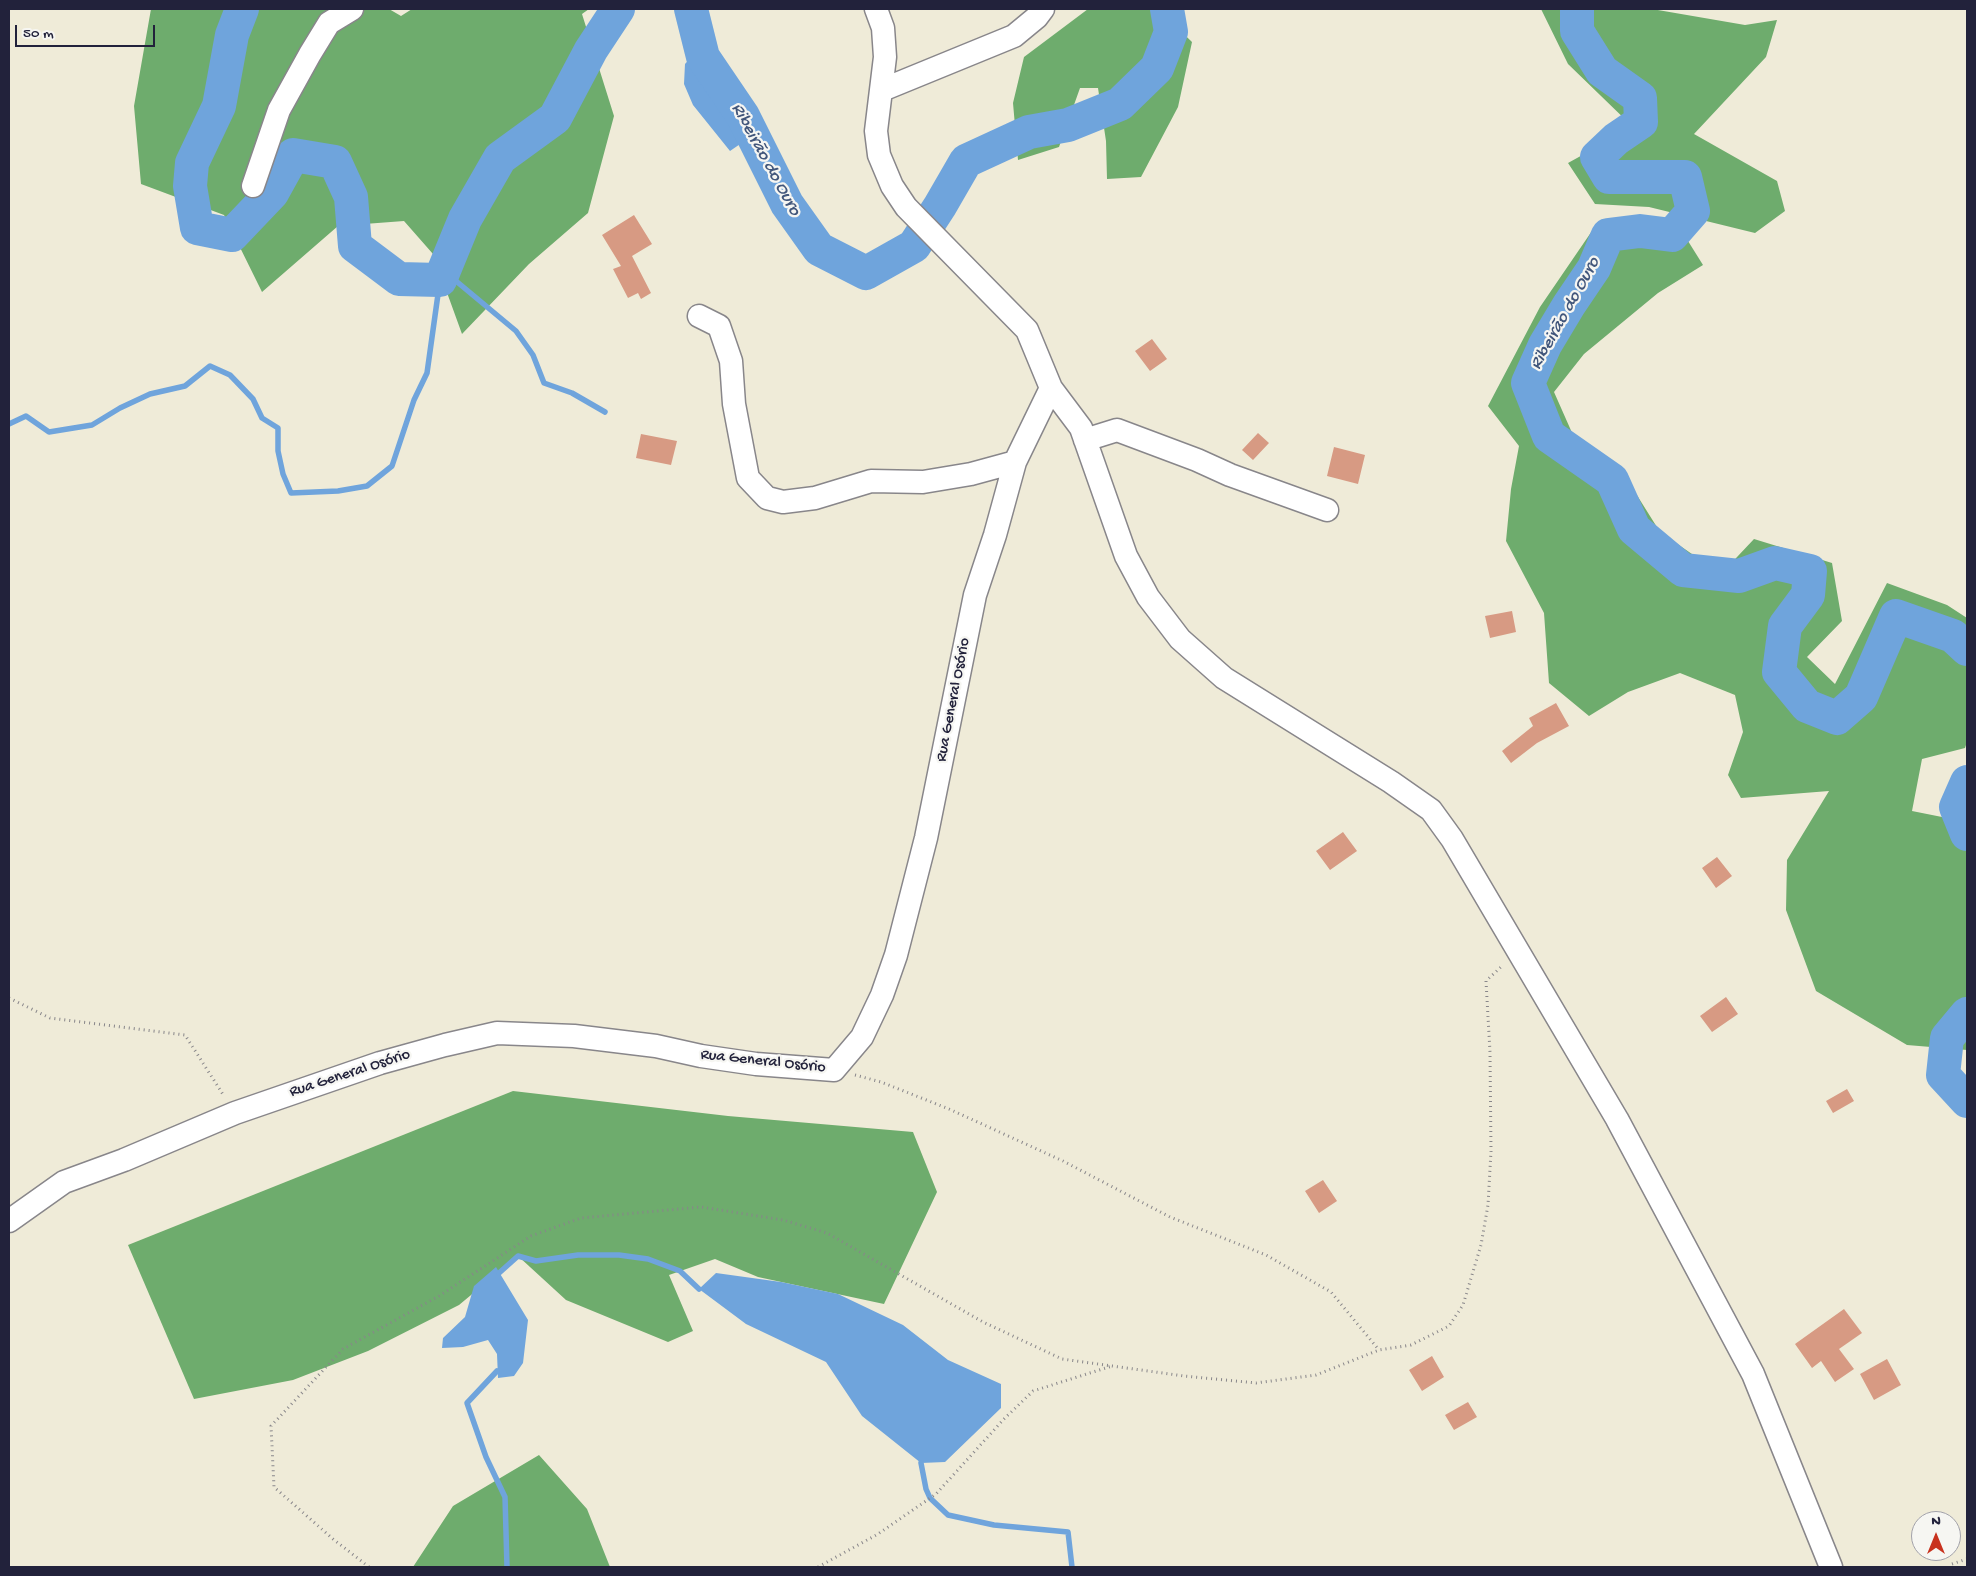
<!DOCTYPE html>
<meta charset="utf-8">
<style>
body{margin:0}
#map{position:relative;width:1976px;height:1576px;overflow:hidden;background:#efebd8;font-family:"Gochi Hand",sans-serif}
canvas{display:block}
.frame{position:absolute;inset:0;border:10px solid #22223b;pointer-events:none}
.north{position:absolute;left:1911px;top:1511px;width:50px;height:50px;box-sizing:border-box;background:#f6f6f2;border:1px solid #a1a1a9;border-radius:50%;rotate:0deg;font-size:14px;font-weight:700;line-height:20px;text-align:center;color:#22223b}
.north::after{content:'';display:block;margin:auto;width:18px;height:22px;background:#c8321e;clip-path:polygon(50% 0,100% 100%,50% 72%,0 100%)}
.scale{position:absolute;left:15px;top:25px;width:140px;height:22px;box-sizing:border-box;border:2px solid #22223b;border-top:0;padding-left:6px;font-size:15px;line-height:18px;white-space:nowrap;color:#22223b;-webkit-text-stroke:4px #f6f6f2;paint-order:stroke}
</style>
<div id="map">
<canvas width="1976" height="1576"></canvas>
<div class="frame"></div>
<div class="north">N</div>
<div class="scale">50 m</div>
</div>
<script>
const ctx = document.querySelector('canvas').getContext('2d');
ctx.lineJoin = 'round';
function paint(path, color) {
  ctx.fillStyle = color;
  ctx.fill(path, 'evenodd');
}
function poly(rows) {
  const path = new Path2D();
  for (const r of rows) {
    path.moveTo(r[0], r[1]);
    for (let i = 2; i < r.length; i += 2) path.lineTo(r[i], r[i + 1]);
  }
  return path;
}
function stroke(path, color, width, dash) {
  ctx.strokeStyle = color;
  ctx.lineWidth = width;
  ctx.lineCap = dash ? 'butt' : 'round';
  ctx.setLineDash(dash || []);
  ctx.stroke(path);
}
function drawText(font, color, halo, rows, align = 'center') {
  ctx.font = font + ' "Gochi Hand",sans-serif';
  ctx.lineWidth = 4.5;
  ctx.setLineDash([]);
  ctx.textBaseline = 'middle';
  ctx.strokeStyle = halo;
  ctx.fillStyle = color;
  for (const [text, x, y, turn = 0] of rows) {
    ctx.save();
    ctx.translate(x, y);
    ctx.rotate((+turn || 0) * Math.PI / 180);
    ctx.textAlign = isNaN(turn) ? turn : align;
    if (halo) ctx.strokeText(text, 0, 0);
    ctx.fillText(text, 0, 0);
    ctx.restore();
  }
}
paint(poly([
 [151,9,389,9,401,16,412,9,589,9,582,14,614,116,588,213,529,264,462,334,433,254,404,221,338,226,262,292,224,215,141,184,134,106],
 [1088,9,1158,9,1192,42,1178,107,1141,177,1107,179,1106,141,1098,88,1080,88,1059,147,1018,160,1013,103,1024,57],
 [1541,9,1652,9,1745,25,1777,20,1766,57,1694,134,1777,181,1785,211,1755,233,1649,207,1595,204,1568,163,1633,127,1568,64],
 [1594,228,1688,241,1703,265,1658,293,1584,354,1554,392,1573,435,1618,465,1660,532,1721,574,1754,539,1832,563,1842,621,1807,657,1835,684,1887,583,1947,605,1967,618,1967,742,1965,748,1922,759,1912,811,1967,822,1967,1050,1907,1045,1816,991,1786,910,1787,860,1829,791,1741,798,1728,775,1743,732,1735,695,1680,673,1628,692,1589,716,1549,683,1544,613,1506,541,1511,489,1519,446,1488,406,1540,307],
 [513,1091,728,1116,913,1132,937,1192,884,1304,758,1277,715,1259,669,1275,693,1331,668,1342,566,1300,518,1256,459,1305,368,1351,293,1380,194,1399,128,1245],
 [539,1455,587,1509,610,1567,413,1567,453,1506]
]), '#6eac6d');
paint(poly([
 [699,48,722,56,722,75,757,113,762,129,730,151,693,105,684,84,685,64],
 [496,1267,528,1320,523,1363,514,1376,498,1378,497,1354,488,1340,463,1347,442,1348,443,1338,465,1317,474,1286],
 [716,1273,781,1282,838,1294,903,1325,948,1360,1001,1384,1001,1408,945,1462,921,1463,862,1416,826,1362,746,1324,699,1289]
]), '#6fa4dc');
stroke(poly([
 [444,271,516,331,533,355,544,383,572,393,605,412],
 [9,424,26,416,49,432,92,425,120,408,150,394,185,386,210,366,230,375,253,399,262,418,278,428,278,451,283,474,291,493,338,491,367,486,392,466,414,400,427,373,440,280],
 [499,1273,518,1256,536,1261,578,1255,619,1255,648,1259,680,1271,699,1289],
 [497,1371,467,1403,486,1457,505,1497,507,1567],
 [921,1463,926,1489,930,1498,948,1515,994,1525,1068,1532,1072,1567]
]), '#6fa4dc', 5.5);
stroke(poly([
 [242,9,232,35,219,106,192,163,190,186,197,228,232,235,272,193,293,155,335,162,351,197,355,246,399,279,440,280,465,219,500,158,555,118,591,50,618,9],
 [691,9,703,57,743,116,787,204,819,249,866,273,914,246,940,206,966,161,1029,132,1068,125,1120,104,1157,68,1171,32,1167,9],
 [1577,9,1577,31,1602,71,1640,98,1641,122,1616,139,1597,157,1609,177,1685,177,1693,211,1672,235,1640,231,1608,235,1594,268,1569,305,1545,345,1528,383,1549,436,1612,480,1634,529,1683,570,1739,576,1775,563,1810,571,1808,595,1785,626,1779,672,1807,706,1837,718,1861,697,1896,616,1953,636,1967,649],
 [1967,782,1956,807,1967,834],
 [1967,1014,1947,1038,1943,1075,1967,1101]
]), '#6fa4dc', 34);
paint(poly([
 [634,215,652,244,632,256,651,293,641,299,638,293,628,298,613,269,621,266,602,235],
 [1152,339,1167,359,1150,371,1135,351],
 [1258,433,1269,443,1253,460,1242,450],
 [641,434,677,441,671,465,636,458],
 [1334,447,1365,455,1358,484,1327,476],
 [1512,611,1516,632,1490,638,1485,616],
 [1556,703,1569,726,1537,743,1511,763,1502,751,1533,726,1529,718],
 [1343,832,1357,851,1330,870,1316,851],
 [1717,857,1732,876,1716,888,1702,868],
 [1726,997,1738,1014,1712,1032,1700,1016],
 [1847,1089,1854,1101,1833,1113,1826,1101],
 [1323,1180,1337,1201,1319,1213,1305,1191],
 [1844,1309,1862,1333,1839,1349,1854,1369,1835,1382,1821,1361,1812,1368,1795,1344],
 [1432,1356,1444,1377,1422,1391,1409,1370],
 [1887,1359,1901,1385,1874,1400,1860,1374],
 [1468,1402,1477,1417,1454,1430,1445,1415]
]), '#d79a83');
const minor = poly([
 [876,9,883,28,885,57,876,131,879,155,892,186,906,207,1027,330,1051,388,1081,428,1126,556,1148,597,1180,639,1224,678,1391,782,1431,810,1452,839,1617,1119,1753,1374,1831,1567],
 [882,90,1014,36,1037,17,1043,9],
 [253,186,279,110,310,54,329,23,352,9],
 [699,316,719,326,731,361,734,404,748,478,767,498,783,502,815,498,871,481,923,482,971,474,1015,462],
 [1085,440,1117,430,1197,460,1230,475,1327,510],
 [9,1221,64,1182,124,1160,235,1113,380,1063,445,1045,497,1033,574,1036,656,1046,701,1056,756,1064,834,1070,862,1037,882,995,896,955,926,838,975,595,995,535,1015,462,1051,388]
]);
stroke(minor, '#88868a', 25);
stroke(poly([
 [9,998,50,1018,185,1035,224,1096],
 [855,1075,881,1082,949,1109,1063,1161,1170,1217,1266,1255,1331,1292,1379,1350],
 [1952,1564,1967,1559],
 [369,1567,333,1539,274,1487,271,1426,343,1349,439,1296,531,1236,581,1218,701,1207,783,1220,827,1233,983,1322,1062,1359,1184,1376,1256,1383,1316,1375,1379,1350,1411,1345,1449,1326,1463,1305,1481,1245,1488,1205,1491,1151,1490,1052,1486,981,1503,965],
 [818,1567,878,1534,936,1494,1004,1419,1033,1391,1112,1366]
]), '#88868a', 3, [1, 4]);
stroke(minor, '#fff', 22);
drawText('16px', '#22223b', '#f6f6f2', [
 ["Rua General Osório",954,700,-79],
 ["Rua General Osório",763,1062,6],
 ["Rua General Osório",350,1074,-18]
]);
drawText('italic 18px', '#41567b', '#f6f6f2', [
 ["Ribeirão do Ouro",765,160,61],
 ["Ribeirão do Ouro",1566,314,-61]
]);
</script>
